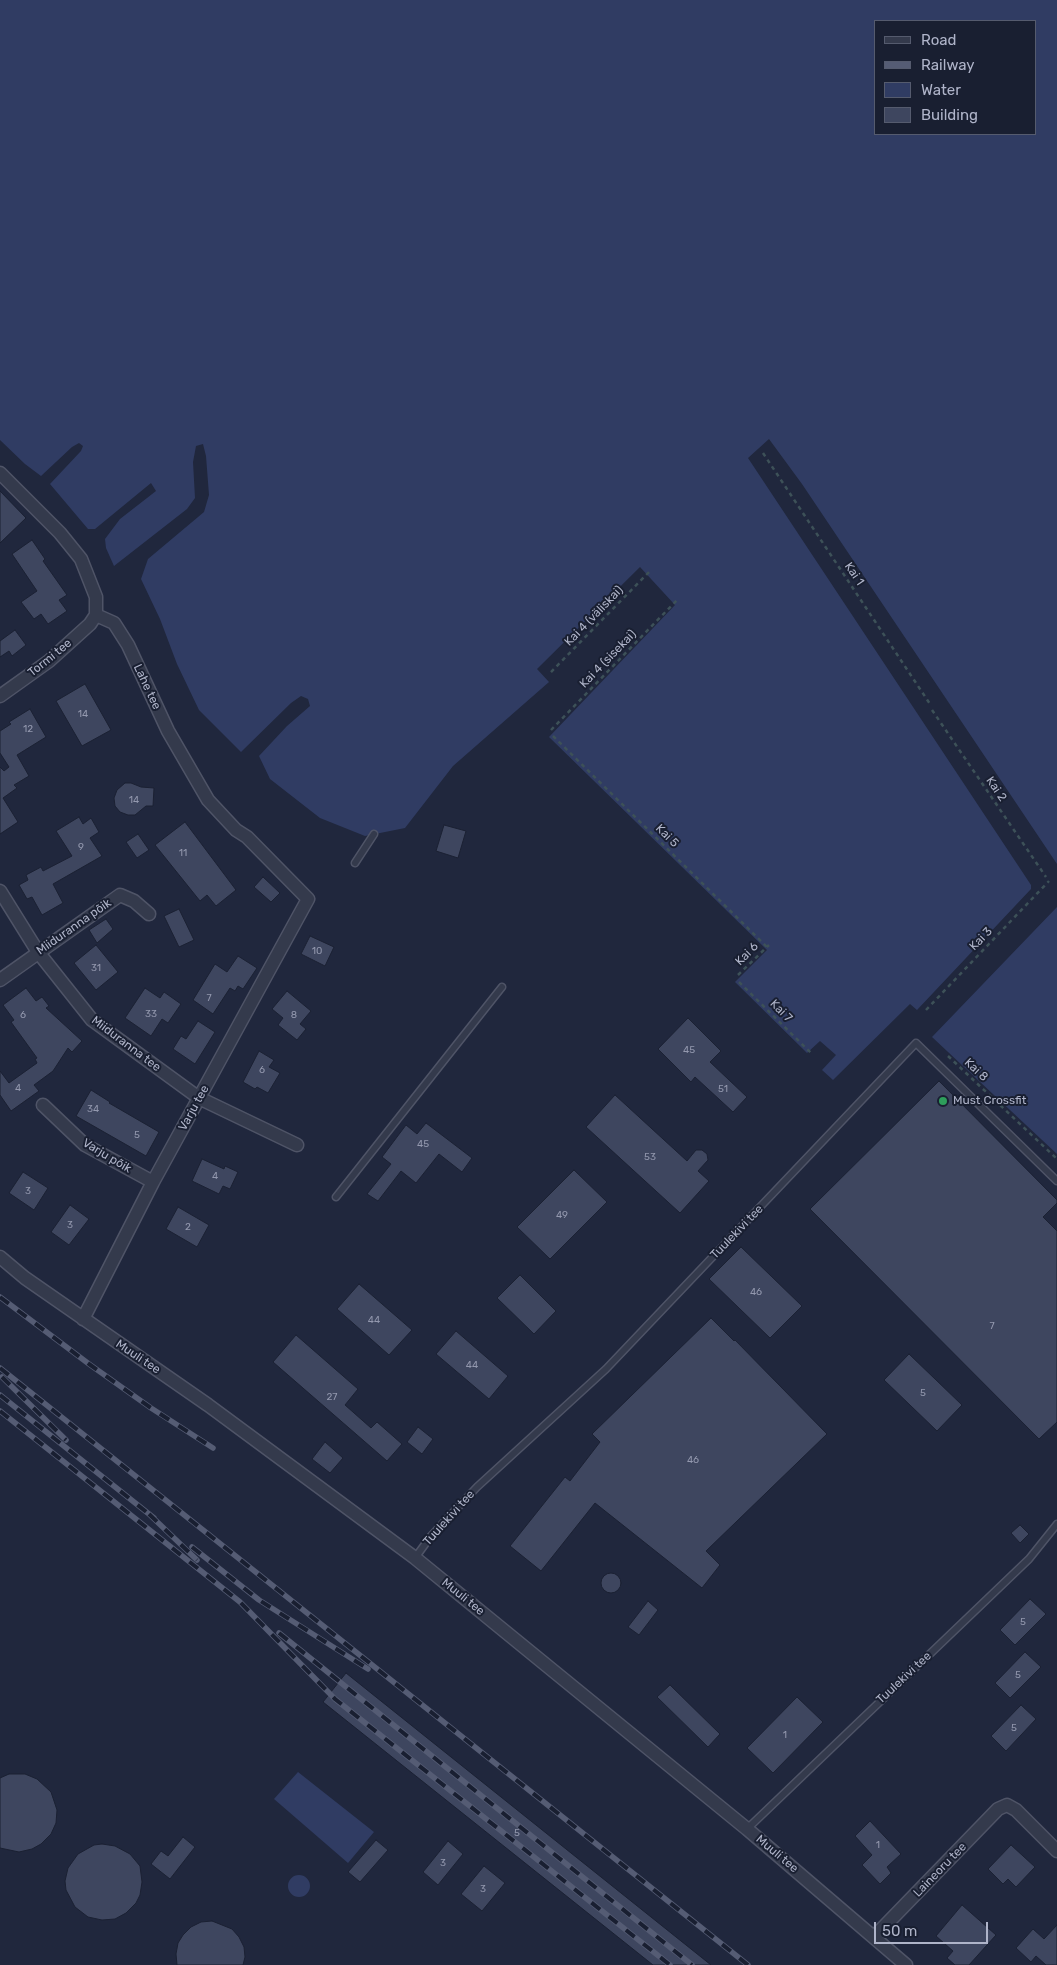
<!DOCTYPE html>
<meta charset="utf-8">
<style>
body{margin:0}
#map{position:relative;width:1057px;height:1965px;overflow:hidden;background:#20273d;font-family:Rubik,sans-serif}
canvas{display:block}
.legend{position:absolute;left:874px;top:20px;width:162px;height:115px;box-sizing:border-box;background:#191f31;border:1px solid #555b6e;margin:0;padding:6px 9px;list-style:none;font-size:15px;color:#afb4c9}
.legend li{display:flex;align-items:center;gap:10px;height:25px}
.legend b{width:25px;border:1px solid #555b6e}
.scale{position:absolute;left:874px;top:1922px;width:114px;height:22px;box-sizing:border-box;border:2px solid #afb4c9;border-top:0;padding-left:6px;font-size:15px;line-height:18px;white-space:nowrap;color:#afb4c9;-webkit-text-stroke:4px #191f31;paint-order:stroke}
</style>
<div id="map">
<canvas width="1057" height="1965"></canvas>
<ul class="legend">
<li><b style="height:6px;background:#343a4c"></b>Road</li>
<li><b style="height:6px;background:#555c74"></b>Railway</li>
<li><b style="height:14px;background:#303c63"></b>Water</li>
<li><b style="height:14px;background:#3e465f"></b>Building</li>
</ul>
<div class="scale">50 m</div>
</div>
<script>
const ctx = document.querySelector('canvas').getContext('2d');
ctx.lineJoin = 'round';
function paint(path, color) {
  ctx.fillStyle = color;
  ctx.fill(path, 'evenodd');
}
function poly(rows) {
  const path = new Path2D();
  for (const r of rows) {
    if (r.length === 3) {
      path.moveTo(r[0] + r[2], r[1]);
      path.arc(r[0], r[1], r[2], 0, 2 * Math.PI);
      continue;
    }
    path.moveTo(r[0], r[1]);
    for (let i = 2; i < r.length; i += 2) path.lineTo(r[i], r[i + 1]);
  }
  return path;
}
function stroke(path, color, width, dash) {
  ctx.strokeStyle = color;
  ctx.lineWidth = width;
  ctx.lineCap = dash ? 'butt' : 'round';
  ctx.setLineDash(dash || []);
  ctx.stroke(path);
}
function drawText(font, color, halo, rows, align = 'center') {
  ctx.font = font + ' Rubik,sans-serif';
  ctx.lineWidth = 4;
  ctx.setLineDash([]);
  ctx.textBaseline = 'middle';
  ctx.strokeStyle = halo;
  ctx.fillStyle = color;
  for (const [text, x, y, turn = 0] of rows) {
    ctx.save();
    ctx.translate(x, y);
    ctx.rotate((+turn || 0) * Math.PI / 180);
    ctx.textAlign = isNaN(turn) ? turn : align;
    if (halo) ctx.strokeText(text, 0, 0);
    ctx.fillText(text, 0, 0);
    ctx.restore();
  }
}
paint(poly([
 [0,0,1057,0,1057,864,802,484,769,439,748,458,1031,885,1031,889,917,1010,910,1004,833,1080,822,1070,836,1055,820,1041,807,1053,735,982,767,950,549,737,675,605,640,567,537,669,549,682,453,766,405,828,365,836,320,818,270,779,259,756,287,726,310,706,308,699,301,696,291,703,241,752,199,710,177,664,160,619,141,579,148,559,204,512,209,495,206,456,203,444,196,446,193,462,195,498,187,509,114,566,106,548,105,539,120,519,156,491,151,483,95,529,88,529,50,484,81,451,83,446,79,443,72,447,41,476,25,464,0,440],
 [876,21,1036,21,1036,134,876,134],
 [1057,907,1057,1154,932,1037],
 [298,1772,374,1832,348,1863,274,1799],
 [299,1886,11]
]), '#303c63');
const building = poly([
 [0,491,26,518,0,543,0,491],
 [32,540,45,559,43,561,67,595,59,600,67,611,48,624,41,614,34,619,21,602,37,591,12,554,32,540],
 [15,630,26,645,12,656,9,651,0,657,0,641,15,630],
 [85,684,111,730,82,746,56,701,85,684],
 [30,709,46,737,17,755,29,776,14,785,17,788,3,798,18,822,0,834,0,767,4,771,9,767,0,753,0,731,11,724,9,722,30,709],
 [125,783,131,783,141,787,154,788,153,806,146,806,135,815,128,815,120,812,115,806,114,798,117,790,125,783],
 [79,817,83,824,91,818,99,832,90,838,102,856,53,884,63,903,42,915,32,897,27,899,19,885,28,880,26,875,41,867,43,871,72,856,56,831,79,817],
 [185,822,236,890,216,906,207,895,200,901,155,845,185,822],
 [444,825,466,831,458,858,436,851,444,825],
 [138,834,149,850,137,858,126,842,138,834],
 [263,877,280,893,271,902,254,887,263,877],
 [179,909,194,940,179,947,164,916,179,909],
 [106,919,113,929,97,943,89,930,106,919],
 [310,936,334,947,325,966,301,954,310,936],
 [96,945,118,972,96,990,74,963,96,945],
 [238,956,257,968,243,989,238,986,235,991,230,988,213,1014,193,1000,215,964,227,972,238,956],
 [26,988,36,1001,42,997,49,1006,46,1008,82,1041,72,1052,68,1048,53,1071,34,1085,39,1091,11,1111,0,1095,0,1071,9,1083,37,1063,35,1059,37,1058,11,1022,14,1020,3,1005,26,988],
 [145,988,160,998,164,992,181,1004,168,1023,162,1019,151,1036,125,1018,145,988],
 [287,991,311,1011,300,1024,306,1029,297,1040,278,1025,283,1018,272,1009,287,991],
 [688,1018,721,1051,710,1062,747,1097,733,1112,695,1077,691,1082,658,1049,688,1018],
 [198,1021,215,1032,195,1064,173,1049,181,1036,186,1039,198,1021],
 [259,1051,274,1060,269,1067,280,1073,268,1093,257,1087,255,1089,243,1082,259,1051],
 [939,1081,1057,1200,1057,1203,1043,1217,1057,1231,1057,1422,1039,1439,810,1209,939,1081],
 [91,1090,110,1102,109,1103,159,1132,146,1156,76,1116,91,1090],
 [615,1095,687,1161,696,1150,702,1150,707,1154,708,1160,698,1171,709,1181,680,1213,586,1127,615,1095],
 [426,1123,472,1158,462,1172,439,1154,416,1183,401,1171,378,1201,367,1194,391,1164,382,1157,406,1125,417,1134,426,1123],
 [202,1159,224,1169,225,1166,238,1172,230,1189,223,1186,219,1194,192,1181,202,1159],
 [574,1170,607,1202,550,1259,517,1227,574,1170],
 [23,1172,48,1188,34,1210,9,1193,23,1172],
 [70,1205,89,1219,69,1245,51,1232,70,1205],
 [178,1207,209,1225,197,1247,166,1229,178,1207],
 [741,1247,802,1306,770,1338,709,1279,741,1247],
 [520,1275,556,1311,534,1334,497,1298,520,1275],
 [359,1284,412,1330,389,1355,337,1309,359,1284],
 [711,1318,734,1341,735,1340,827,1434,706,1551,720,1565,702,1588,595,1503,541,1571,510,1546,565,1477,570,1481,600,1442,592,1434,711,1318],
 [456,1331,508,1376,489,1399,436,1354,456,1331],
 [296,1335,358,1389,345,1405,371,1428,377,1422,402,1444,387,1461,273,1362,296,1335],
 [909,1354,962,1405,937,1431,884,1380,909,1354],
 [418,1427,433,1439,422,1454,407,1442,418,1427],
 [325,1442,343,1458,330,1473,312,1459,325,1442],
 [1020,1525,1029,1534,1020,1543,1011,1533,1020,1525],
 [611,1583,10],
 [1030,1599,1046,1614,1015,1645,1000,1630,1030,1599],
 [648,1601,658,1610,639,1635,628,1627,648,1601],
 [1025,1652,1041,1667,1010,1698,995,1683,1025,1652],
 [346,1673,711,1965,653,1965,323,1702,346,1673],
 [670,1685,720,1734,708,1747,657,1697,670,1685],
 [797,1697,823,1722,773,1773,747,1748,797,1697],
 [1021,1705,1036,1719,1006,1751,991,1736,1021,1705],
 [9,1774,25,1774,37,1779,51,1792,57,1810,56,1823,51,1834,41,1844,32,1849,19,1852,0,1848,0,1778,9,1774],
 [870,1821,901,1854,887,1867,891,1873,880,1884,862,1865,872,1855,855,1836,870,1821],
 [183,1837,195,1847,170,1879,151,1864,161,1851,168,1856,183,1837],
 [376,1840,388,1850,360,1882,348,1872,376,1840],
 [448,1841,463,1854,438,1885,423,1872,448,1841],
 [102,1844,115,1846,130,1854,140,1866,142,1882,140,1895,136,1903,126,1913,115,1919,102,1920,88,1917,75,1907,66,1890,65,1881,68,1868,78,1854,94,1845,102,1844],
 [1011,1845,1035,1867,1016,1887,1008,1879,1003,1884,988,1869,1011,1845],
 [484,1866,505,1883,482,1911,461,1894,484,1866],
 [962,1905,996,1935,969,1965,955,1965,947,1958,953,1951,936,1936,962,1905],
 [212,1921,232,1929,239,1937,244,1947,245,1957,243,1965,177,1965,176,1954,178,1943,183,1935,191,1927,201,1922,212,1921],
 [1057,1925,1057,1965,1046,1965,1036,1956,1031,1962,1016,1948,1033,1929,1044,1939,1057,1925]
]);
paint(building, '#3e465f');
stroke(building, '#1b2133', 1);
const lane = poly([
 [355,863,374,834],
 [336,1197,502,987],
 [415,1558,431,1536,477,1487,606,1369,916,1043,1057,1181],
 [747,1829,1029,1559,1057,1524]
]);
const street = poly([
 [0,473,60,533,81,559,96,597,96,615,114,623,128,645,168,731,208,800,236,830,247,837,308,899,153,1182,83,1319],
 [0,696,49,661,90,624,96,615],
 [0,891,38,952,92,1020,199,1098,297,1145],
 [0,980,120,895,134,901,149,914],
 [43,1105,85,1145,153,1182],
 [0,1257,25,1278,208,1405,415,1558,747,1829,906,1965],
 [874,1937,998,1809,1007,1805,1016,1810,1057,1851]
]);
stroke(lane, '#4f5467', 9);
stroke(street, '#4f5467', 15);
stroke(poly([
 [763,453,930,704],
 [551,672,650,571],
 [932,710,1046,877],
 [551,730,678,599],
 [553,736,769,949],
 [738,975,769,945],
 [739,982,811,1053],
 [926,1010,1049,881],
 [948,1056,1057,1159]
]), '#3d5158', 2.5, [4, 4]);
stroke(lane, '#343a4c', 6);
stroke(street, '#343a4c', 12);
const rail = poly([
 [0,1297,89,1364,151,1408,213,1448],
 [0,1368,748,1965],
 [2,1377,66,1440],
 [0,1395,154,1518],
 [0,1411,240,1602,335,1699,670,1965],
 [149,1514,197,1560],
 [192,1547,259,1600,368,1669],
 [279,1633,692,1965]
]);
stroke(rail, '#555c74', 5.5);
stroke(rail, '#191f31', 4, [11]);
for (const [x, y, r, color] of [
 [943,1101,5,"#2e9e5b"]
]) {
  const dot = new Path2D();
  dot.arc(x, y, r, 0, 2 * Math.PI);
  ctx.fillStyle = color;
  ctx.fill(dot);
  stroke(dot, '#191f31', 2);
}
drawText('10px', '#9398ae', null, [
 ["14",83,714],
 ["12",28,729],
 ["14",134,800],
 ["9",81,847],
 ["11",183,853],
 ["10",317,951],
 ["31",96,968],
 ["7",209,998],
 ["33",151,1014],
 ["6",23,1015],
 ["8",294,1015],
 ["45",689,1050],
 ["6",262,1070],
 ["4",18,1088],
 ["51",723,1089],
 ["34",93,1109],
 ["5",137,1135],
 ["45",423,1144],
 ["53",650,1157],
 ["4",215,1176],
 ["3",28,1191],
 ["49",562,1215],
 ["3",70,1225],
 ["2",188,1227],
 ["46",756,1292],
 ["44",374,1320],
 ["7",992,1326],
 ["44",472,1365],
 ["5",923,1393],
 ["27",332,1397],
 ["46",693,1460],
 ["5",1023,1622],
 ["5",1018,1675],
 ["5",1014,1728],
 ["1",785,1735],
 ["5",517,1833],
 ["1",878,1845],
 ["3",443,1863],
 ["3",483,1889]
]);
drawText('12px', '#afb4c9', '#191f31', [
 ["Kai 1",854,574,56],
 ["Kai 4 (väliskai)",594,616,-46],
 ["Tormi tee",50,658,-39],
 ["Kai 4 (sisekai)",608,659,-46],
 ["Lahe tee",147,687,65],
 ["Kai 2",996,789,56],
 ["Kai 5",667,836,45],
 ["Miiduranna põik",74,927,-35],
 ["Kai 3",981,939,-46],
 ["Kai 6",747,954,-45],
 ["Kai 7",781,1011,45],
 ["Miiduranna tee",126,1044,37],
 ["Kai 8",976,1070,43],
 ["Varju tee",194,1108,-61],
 ["Varju põik",107,1156,31],
 ["Tuulekivi tee",737,1232,-46],
 ["Muuli tee",138,1357,34],
 ["Tuulekivi tee",449,1518,-48],
 ["Muuli tee",463,1597,39],
 ["Tuulekivi tee",904,1678,-43],
 ["Muuli tee",777,1854,40],
 ["Laineoru tee",940,1870,-46]
]);
drawText('12px', '#afb4c9', '#191f31', [
 ["Must Crossfit",953,1101]
], 'left');
</script>
